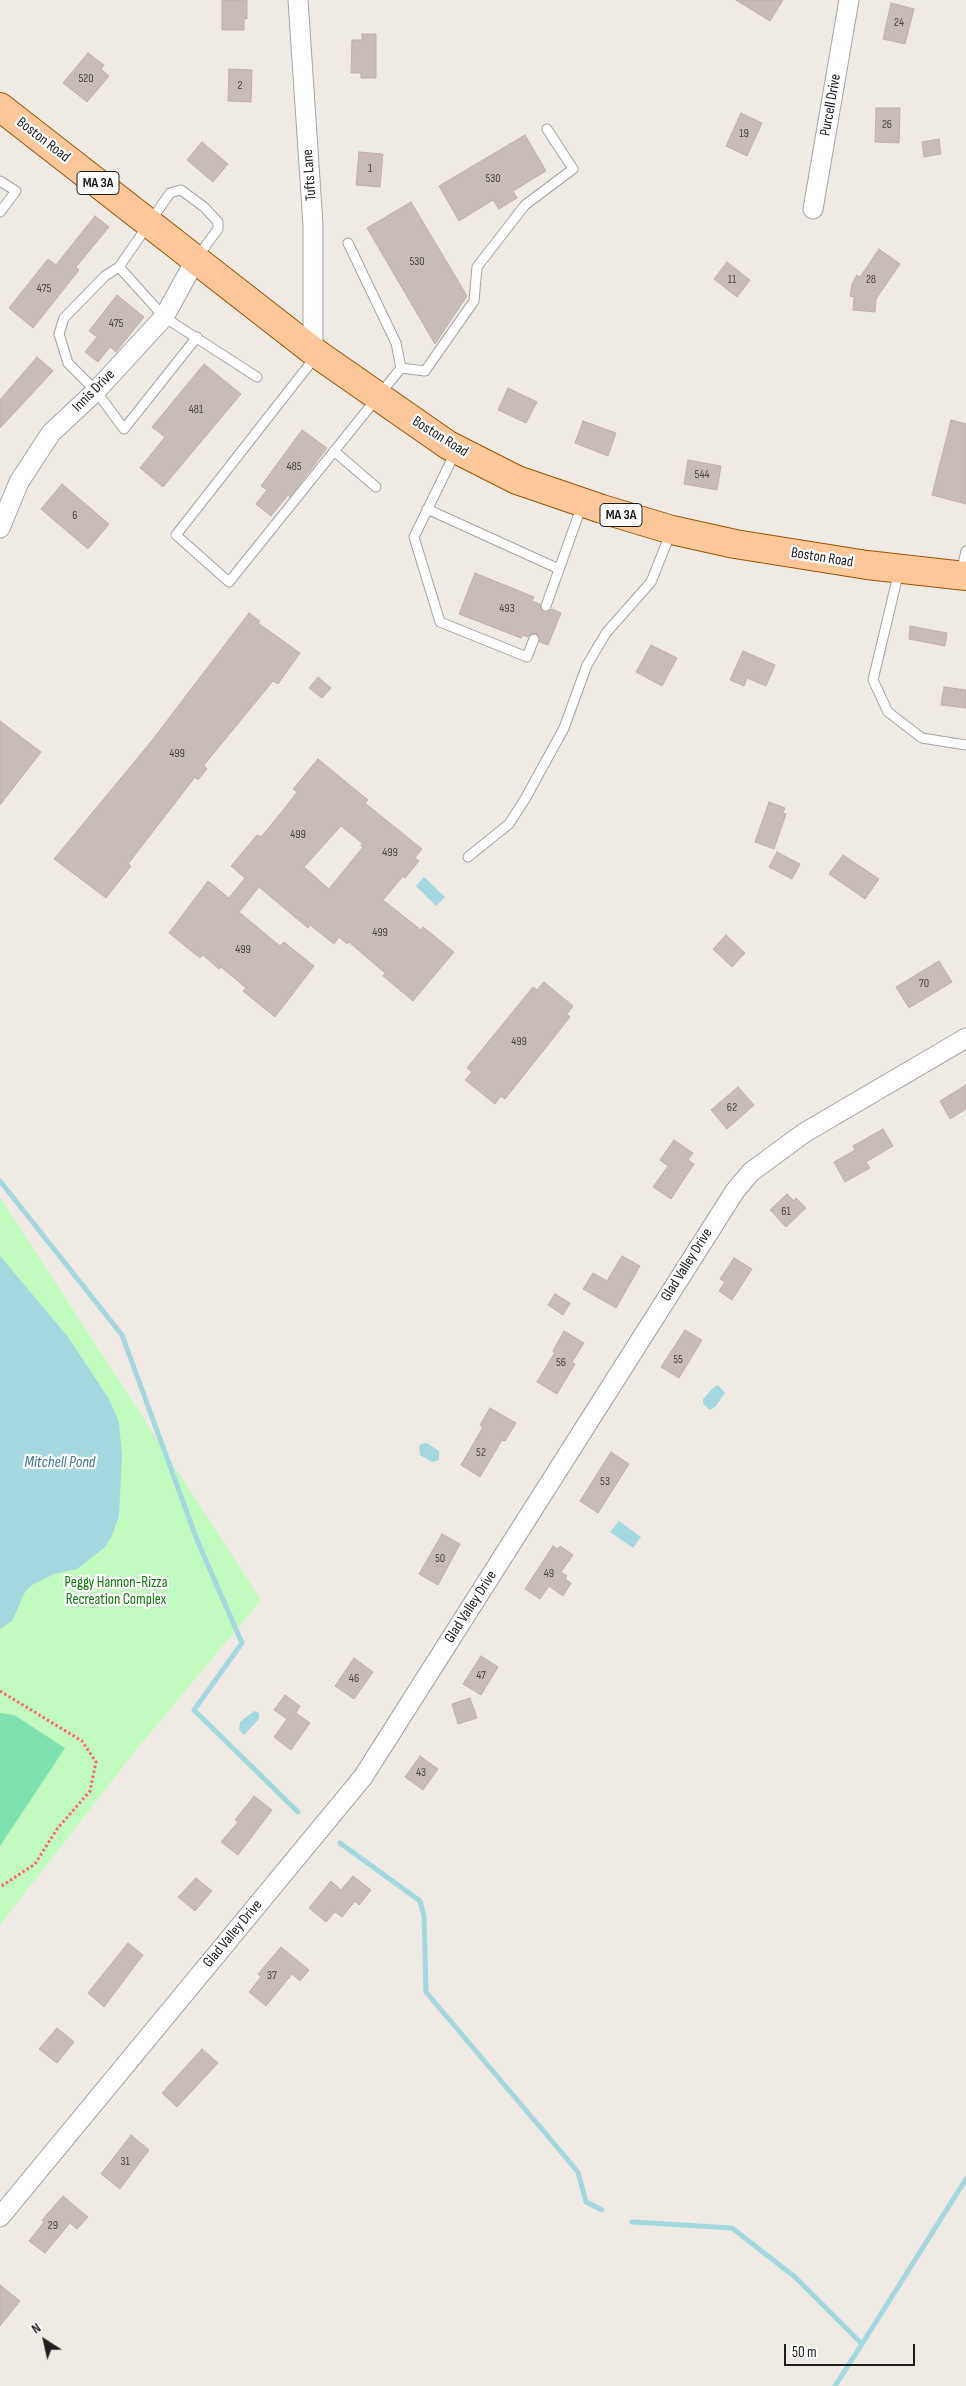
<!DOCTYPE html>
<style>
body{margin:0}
#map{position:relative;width:966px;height:2386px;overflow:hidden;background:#f0eae4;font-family:"Sofia Sans Condensed",sans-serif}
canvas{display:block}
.north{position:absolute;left:20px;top:2316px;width:50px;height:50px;-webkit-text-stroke:4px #fff;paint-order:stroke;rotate:325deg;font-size:14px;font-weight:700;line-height:20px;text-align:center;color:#1e1e1e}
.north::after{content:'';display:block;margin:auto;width:18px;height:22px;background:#1e1e1e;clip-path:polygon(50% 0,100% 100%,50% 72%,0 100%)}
.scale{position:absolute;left:784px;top:2344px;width:131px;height:22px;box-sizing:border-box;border:2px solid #1e1e1e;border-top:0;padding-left:6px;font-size:15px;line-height:18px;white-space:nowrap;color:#1e1e1e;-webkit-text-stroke:4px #fff;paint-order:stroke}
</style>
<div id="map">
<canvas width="966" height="2386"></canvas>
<div class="north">N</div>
<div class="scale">50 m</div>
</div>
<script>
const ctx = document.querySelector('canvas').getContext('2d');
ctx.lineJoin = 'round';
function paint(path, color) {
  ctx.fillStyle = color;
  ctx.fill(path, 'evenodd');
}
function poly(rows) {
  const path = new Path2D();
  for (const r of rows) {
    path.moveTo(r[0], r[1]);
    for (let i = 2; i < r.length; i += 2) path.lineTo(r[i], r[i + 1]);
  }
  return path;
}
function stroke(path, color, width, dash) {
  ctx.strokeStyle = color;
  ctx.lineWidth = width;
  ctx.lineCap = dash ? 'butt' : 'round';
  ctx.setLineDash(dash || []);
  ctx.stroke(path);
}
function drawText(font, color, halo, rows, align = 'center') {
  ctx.font = font + ' "Sofia Sans Condensed",sans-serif';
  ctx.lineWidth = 4.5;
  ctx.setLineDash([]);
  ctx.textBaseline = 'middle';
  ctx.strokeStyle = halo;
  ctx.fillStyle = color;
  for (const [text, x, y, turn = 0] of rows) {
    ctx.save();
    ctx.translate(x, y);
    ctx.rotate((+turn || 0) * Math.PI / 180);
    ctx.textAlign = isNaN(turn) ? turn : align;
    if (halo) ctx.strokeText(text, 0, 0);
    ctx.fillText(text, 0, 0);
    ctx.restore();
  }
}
paint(poly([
 [0,1197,261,1600,136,1750,0,1925]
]), '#c2fbc0');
paint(poly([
 [0,1713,14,1715,65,1748,0,1846]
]), '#80e1b0');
paint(poly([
 [424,877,445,897,436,906,416,886],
 [0,1256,68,1337,109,1399,119,1422,122,1456,119,1516,111,1538,104,1548,77,1569,54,1574,32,1585,25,1592,12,1621,0,1629],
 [718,1385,725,1393,715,1407,710,1410,703,1404,703,1399,713,1388],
 [427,1443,439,1451,439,1460,432,1462,420,1455,419,1447,421,1444],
 [619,1521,641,1537,633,1548,610,1532],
 [254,1711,259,1713,259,1719,244,1735,239,1730,240,1722]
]), '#a3d8de');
stroke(poly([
 [0,1181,122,1335,197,1540,242,1643,194,1710,298,1812],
 [340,1843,420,1901,424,1916,426,1992,578,2172,586,2202,602,2210],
 [632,2222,732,2228,795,2277,862,2344,835,2386],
 [862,2344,966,2179]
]), '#a3d8de', 5);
const building = poly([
 [222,0,247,0,247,19,244,19,244,30,222,30,222,0],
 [736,0,783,0,770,21,736,0],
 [891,3,914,9,905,44,883,39,891,3],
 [362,34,376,34,376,78,361,78,361,73,351,73,352,40,362,40,362,34],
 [88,53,104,65,101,69,109,76,87,102,63,83,88,53],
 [229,69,252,70,251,102,228,101,229,69],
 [876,108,900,108,899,143,875,142,876,108],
 [741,113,762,123,747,156,726,146,741,113],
 [525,135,546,171,513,191,517,198,499,209,493,200,459,221,439,186,525,135],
 [939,139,941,154,924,157,922,142,939,139],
 [202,142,228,164,213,182,187,160,202,142],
 [359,152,383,154,380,187,356,185,359,152],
 [411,202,467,296,435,344,367,228,411,202],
 [95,216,109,227,76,267,79,270,33,328,9,308,48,259,56,265,95,216],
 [879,249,900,264,876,299,875,312,853,310,854,297,850,296,852,284,857,275,860,277,879,249],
 [727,262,750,280,737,297,714,279,727,262],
 [117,295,144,317,116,352,110,347,98,362,85,352,97,337,89,331,117,295],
 [37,357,53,371,0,428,0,400,37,357],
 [204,364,241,394,163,487,140,468,165,437,152,427,204,364],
 [508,388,537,402,526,423,498,410,508,388],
 [951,420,966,424,966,504,932,495,951,420],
 [583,421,616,433,608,456,575,443,583,421],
 [302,430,327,448,290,497,288,495,271,516,256,504,267,490,261,486,302,430],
 [688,460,721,466,717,490,684,484,688,460],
 [62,484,109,524,88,549,41,509,62,484],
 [475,573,534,597,532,601,540,604,543,612,548,612,552,609,561,613,548,645,540,642,539,636,536,633,531,634,528,637,522,635,521,638,459,614,475,573],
 [249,613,260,621,258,623,300,653,278,684,273,681,204,765,207,769,198,780,195,777,128,864,131,866,106,898,54,859,150,743,249,613],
 [910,626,947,633,945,646,909,639,910,626],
 [651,645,677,658,662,686,636,672,651,645],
 [743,651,775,665,766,686,747,678,744,686,730,680,743,651],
 [318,677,331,688,322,698,309,688,318,677],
 [944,687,966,690,966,708,941,705,944,687],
 [0,721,41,752,0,805,0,721],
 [318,759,368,800,365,803,422,849,415,858,419,861,405,878,403,876,383,900,421,930,423,927,454,952,413,1001,383,976,385,973,349,942,347,944,339,937,334,944,310,925,308,928,259,887,239,912,280,946,284,942,314,966,275,1017,243,991,246,988,221,967,219,969,203,955,200,958,169,933,208,881,229,898,245,878,231,866,257,835,261,837,284,809,297,792,293,789,318,759],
 [341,826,362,843,361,846,363,847,329,889,304,867,341,826],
 [769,802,785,808,783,813,786,814,774,849,755,842,769,802],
 [777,852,800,864,792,879,769,867,777,852],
 [843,855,879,879,865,899,829,874,843,855],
 [726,935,745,953,732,967,713,949,726,935],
 [939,961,952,982,909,1008,896,987,939,961],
 [544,982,573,1006,567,1014,570,1017,505,1099,501,1096,495,1104,465,1080,472,1072,467,1068,533,987,537,990,544,982],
 [966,1085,966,1109,950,1119,940,1101,966,1085],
 [738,1087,754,1105,727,1129,711,1110,738,1087],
 [883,1129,893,1146,866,1162,870,1168,845,1182,834,1162,855,1150,853,1146,883,1129],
 [674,1140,693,1153,688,1160,694,1164,671,1199,653,1187,668,1166,660,1160,674,1140],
 [787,1194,794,1201,796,1198,806,1208,786,1227,770,1210,787,1194],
 [622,1256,640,1266,616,1308,583,1289,593,1273,607,1281,622,1256],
 [734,1258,752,1269,732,1300,719,1291,725,1282,720,1279,734,1258],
 [555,1294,570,1303,563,1315,548,1305,555,1294],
 [685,1330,702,1340,679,1378,661,1367,685,1330],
 [564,1331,584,1343,572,1362,575,1364,557,1394,537,1382,555,1352,553,1351,564,1331],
 [490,1408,516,1423,505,1441,502,1440,480,1477,461,1465,483,1427,480,1425,490,1408],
 [611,1452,629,1464,598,1513,580,1501,611,1452],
 [442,1534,460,1544,438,1585,419,1574,442,1534],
 [553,1546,558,1549,560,1546,573,1555,561,1572,567,1576,565,1579,571,1583,563,1596,549,1586,540,1599,525,1589,553,1546],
 [481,1656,498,1667,481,1695,463,1684,481,1656],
 [354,1658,373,1672,354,1699,335,1686,354,1658],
 [285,1695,300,1706,296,1713,310,1723,291,1750,274,1737,287,1719,274,1710,285,1695],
 [470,1698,477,1718,458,1724,452,1704,470,1698],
 [420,1756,438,1769,423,1790,405,1777,420,1756],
 [254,1796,272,1810,238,1855,221,1842,238,1822,235,1820,254,1796],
 [353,1876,371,1890,359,1905,355,1901,342,1917,335,1912,326,1922,309,1908,331,1881,341,1890,353,1876],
 [196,1878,212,1891,195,1911,178,1897,196,1878],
 [128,1943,143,1955,104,2007,88,1993,128,1943],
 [281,1947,309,1970,300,1981,292,1974,266,2006,249,1992,261,1977,258,1974,281,1947],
 [57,2028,74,2042,57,2063,39,2049,57,2028],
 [202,2049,218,2063,177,2107,162,2093,202,2049],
 [131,2135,149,2150,120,2189,101,2174,131,2135],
 [63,2196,88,2217,77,2229,70,2223,45,2253,29,2241,44,2222,42,2220,63,2196],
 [0,2285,20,2301,0,2326,0,2285]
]);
paint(building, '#c7bcb7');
stroke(building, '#c2afa6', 1);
const lane = poly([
 [0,181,16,191,0,212],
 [348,243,396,343,401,368],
 [119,267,164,317,257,377],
 [197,337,124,429,96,391,68,363,59,334,64,318,105,276,119,267,170,193,181,190,204,207,218,222,218,229,198,256],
 [316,356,176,535,229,582,401,368,425,371,474,301,477,267,525,205,573,169,547,129],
 [334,451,376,487],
 [456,451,414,537,440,622,527,657,534,639],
 [427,509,559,569],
 [899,571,873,680,888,712,922,738,966,745],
 [961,573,966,551],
 [546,606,582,505],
 [468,857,509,824,525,799,564,728,587,665,606,633,651,582,671,532]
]);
const street = poly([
 [298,0,313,225,313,351],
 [813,209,849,0],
 [0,528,19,482,51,433,96,391,164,317,196,259],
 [0,2217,363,1777,735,1191,751,1172,804,1133,966,1038]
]);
const primary = poly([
 [0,107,313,351,448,445,517,480,602,509,672,530,735,544,867,565,966,576]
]);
stroke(lane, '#a5a5a5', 11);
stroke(street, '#a5a5a5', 21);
stroke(primary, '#995400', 30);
stroke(poly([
 [0,1691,82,1741,96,1762,90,1791,57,1829,35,1864,0,1887]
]), '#fd676a', 3, [2.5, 2.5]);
stroke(lane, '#fff', 9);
stroke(street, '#fff', 19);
stroke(primary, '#fec79a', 28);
drawText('12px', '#484644', null, [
 ["24",899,23],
 ["520",86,79],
 ["2",240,86],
 ["26",887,125],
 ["19",744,134],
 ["1",370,169],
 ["530",493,179],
 ["530",417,262],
 ["11",732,280],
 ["28",871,280],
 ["475",44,289],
 ["475",116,324],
 ["481",196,410],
 ["485",294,467],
 ["544",702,475],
 ["6",75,516],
 ["493",507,609],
 ["499",177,754],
 ["499",298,835],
 ["499",390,853],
 ["499",380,933],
 ["499",243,950],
 ["70",924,984],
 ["499",519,1042],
 ["62",732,1108],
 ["61",786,1212],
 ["55",678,1360],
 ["56",561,1363],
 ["52",481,1453],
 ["53",605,1482],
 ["50",440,1559],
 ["49",549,1574],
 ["47",481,1676],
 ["46",354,1679],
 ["43",421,1773],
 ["37",272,1976],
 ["31",125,2162],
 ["29",53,2226]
]);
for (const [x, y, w] of [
 [98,183,42],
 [621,515,42]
]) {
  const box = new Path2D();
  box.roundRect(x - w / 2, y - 11.5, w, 23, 4);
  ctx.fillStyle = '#fff';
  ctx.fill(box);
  stroke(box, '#1e1e1e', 1);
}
drawText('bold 14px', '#1e1e1e', null, [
 ["MA 3A",98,183],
 ["MA 3A",621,515]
]);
drawText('15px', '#1e1e1e', '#fff', [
 ["Purcell Drive",831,105,-80],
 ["Boston Road",43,140,38],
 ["Tufts Lane",310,175,-94],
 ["Innis Drive",94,391,-45],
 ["Boston Road",440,437,32],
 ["Boston Road",822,558,9],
 ["Glad Valley Drive",687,1265,-58],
 ["Glad Valley Drive",471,1607,-57],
 ["Glad Valley Drive",233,1934,-50]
]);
drawText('15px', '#0d8008', '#fff', [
 ["Peggy Hannon-Rizza",116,1583],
 ["Recreation Complex",116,1600]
]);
drawText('italic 16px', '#407799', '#fff', [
 ["Mitchell Pond",60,1463]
]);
</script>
